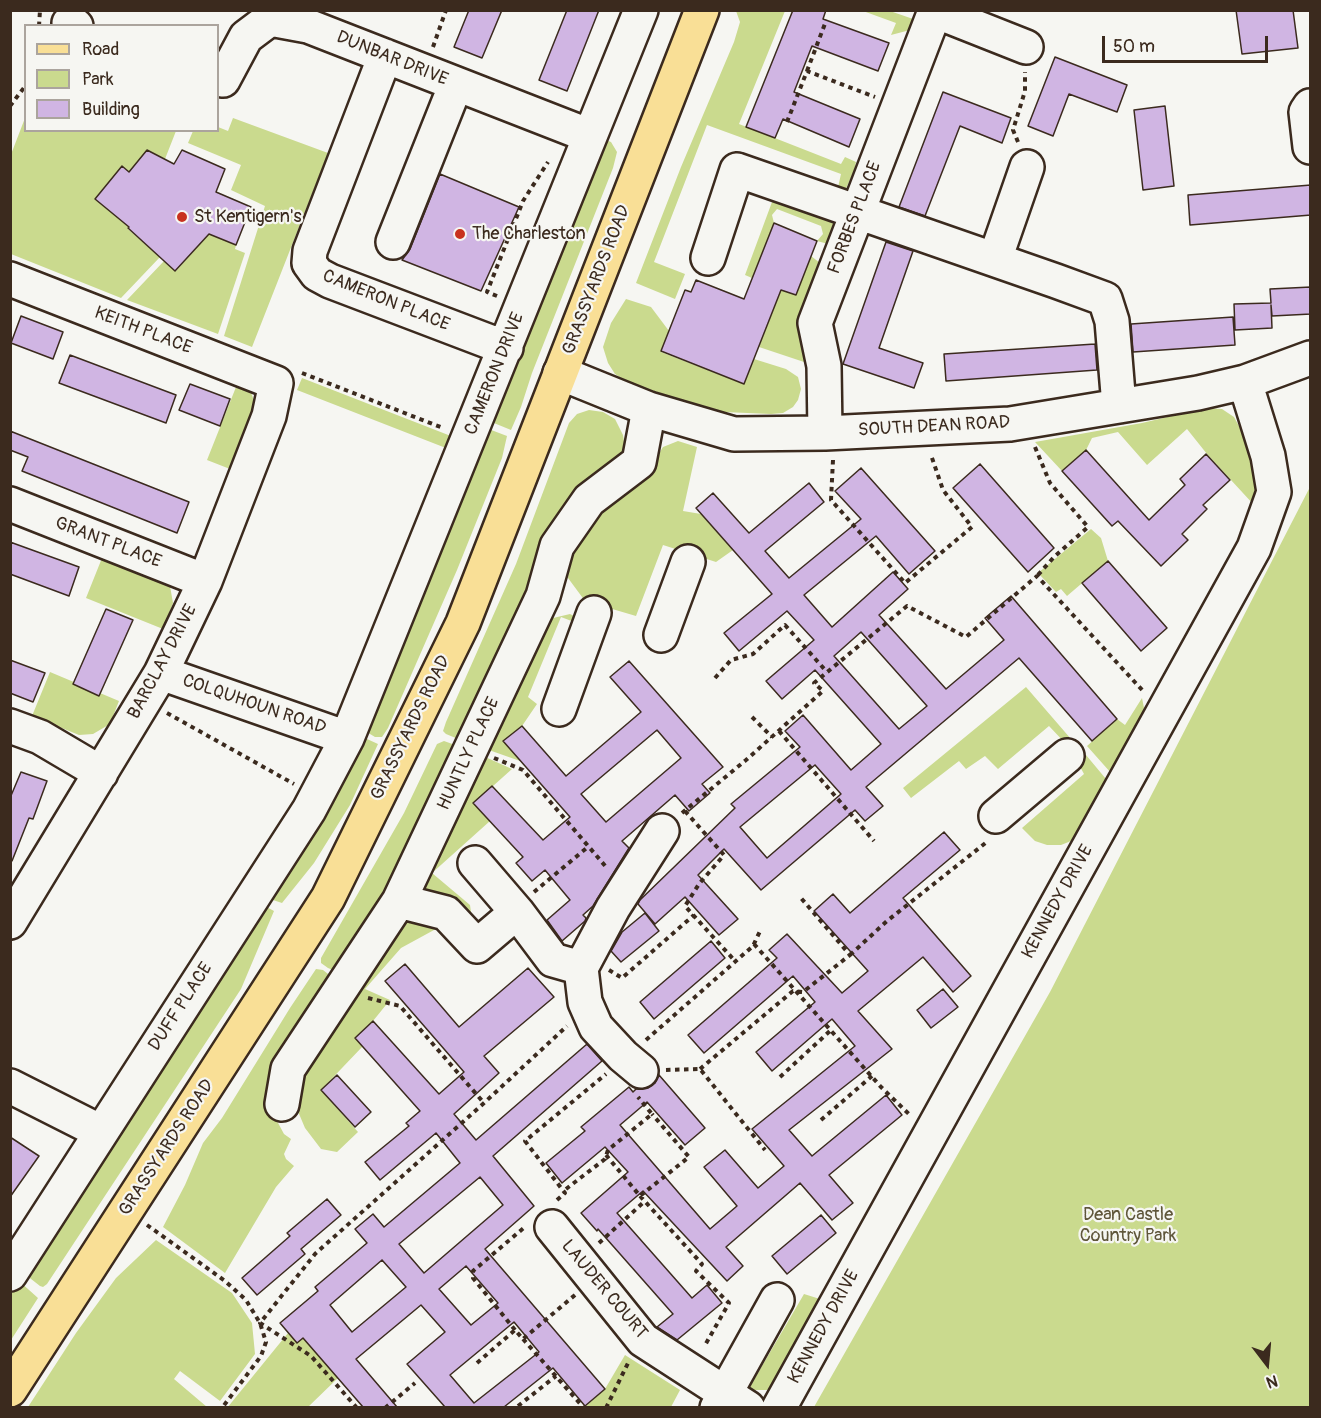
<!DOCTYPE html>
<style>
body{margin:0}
#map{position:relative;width:1321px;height:1418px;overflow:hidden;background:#f6f6f2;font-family:Pangolin,sans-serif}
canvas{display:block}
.frame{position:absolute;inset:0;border:12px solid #3b2a1e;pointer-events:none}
.legend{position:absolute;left:24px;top:24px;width:195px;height:108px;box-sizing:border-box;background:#f6f6f2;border:2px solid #aba49d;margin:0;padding:8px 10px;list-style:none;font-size:18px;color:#3b2a1e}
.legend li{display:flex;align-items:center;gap:12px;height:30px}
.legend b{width:30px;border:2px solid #aba49d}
.north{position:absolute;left:1237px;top:1334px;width:60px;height:60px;-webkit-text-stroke:4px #f6f6f2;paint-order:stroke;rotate:164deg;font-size:16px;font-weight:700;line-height:24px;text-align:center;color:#3b2a1e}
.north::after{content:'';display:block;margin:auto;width:21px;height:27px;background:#3b2a1e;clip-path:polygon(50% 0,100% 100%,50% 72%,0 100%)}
.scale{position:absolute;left:1102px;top:36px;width:166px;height:27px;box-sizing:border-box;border:3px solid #3b2a1e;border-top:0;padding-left:8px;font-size:18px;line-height:21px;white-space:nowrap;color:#3b2a1e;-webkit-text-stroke:4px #f6f6f2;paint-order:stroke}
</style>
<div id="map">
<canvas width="1321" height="1418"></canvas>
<div class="frame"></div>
<ul class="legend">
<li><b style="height:8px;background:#f9df96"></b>Road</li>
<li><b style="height:16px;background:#cada8e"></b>Park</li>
<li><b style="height:16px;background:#d0b5e3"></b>Building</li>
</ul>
<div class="north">N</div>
<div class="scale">50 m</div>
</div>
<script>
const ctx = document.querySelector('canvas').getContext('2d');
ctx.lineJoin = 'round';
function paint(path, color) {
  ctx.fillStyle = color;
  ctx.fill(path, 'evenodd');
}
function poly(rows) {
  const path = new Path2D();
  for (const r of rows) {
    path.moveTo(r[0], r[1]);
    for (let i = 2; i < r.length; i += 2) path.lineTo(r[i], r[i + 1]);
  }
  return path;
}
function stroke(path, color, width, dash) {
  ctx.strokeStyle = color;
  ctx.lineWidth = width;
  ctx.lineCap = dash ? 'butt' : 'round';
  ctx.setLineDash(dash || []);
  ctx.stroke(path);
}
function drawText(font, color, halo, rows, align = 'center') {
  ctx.font = font + ' Pangolin,sans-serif';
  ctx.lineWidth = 4.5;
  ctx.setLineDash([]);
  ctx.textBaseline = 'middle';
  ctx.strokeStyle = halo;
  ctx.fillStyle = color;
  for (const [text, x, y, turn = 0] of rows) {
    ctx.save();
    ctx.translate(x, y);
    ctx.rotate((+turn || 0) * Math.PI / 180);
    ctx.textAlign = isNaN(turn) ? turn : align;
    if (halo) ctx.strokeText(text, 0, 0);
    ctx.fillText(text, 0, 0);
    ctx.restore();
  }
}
paint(poly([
 [736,11,785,11,739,124,841,164,845,157,856,162,854,171,842,197,836,196,841,174,707,125,654,262,685,274,675,299,636,283,681,167,734,42,740,22],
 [863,11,890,11,916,20,910,30,891,35,896,23],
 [25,118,26,130,176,131,165,159,147,151,129,172,122,166,95,199,129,227,128,229,160,257,121,298,11,254,10,157],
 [233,118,328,153,252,347,224,336,265,206,231,190,241,165,188,143,193,131,218,130,218,127,228,131],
 [598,137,611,142,617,152,613,168,532,373,521,407,511,430,489,421],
 [777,197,832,218,837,226,832,245,817,241,823,234,821,226,777,209,772,215,774,223,752,278,745,275,772,202],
 [209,234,236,245,235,249,245,253,218,334,127,300,164,261,176,271],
 [811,256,820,263,821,276,805,327,804,362,759,347,773,310,779,289,796,295],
 [626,299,651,307,669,331,661,352,744,384,754,359,786,369,798,377,801,389,798,400,793,407,783,413,771,414,724,412,694,407,632,385,615,374,608,363,603,347,611,323],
 [302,378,456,438,451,450,297,390],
 [238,382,245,385,251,392,254,401,254,411,230,469,207,460],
 [1206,408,1222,409,1234,417,1245,437,1258,481,1254,505,1207,454,1187,429,1147,465,1118,432,1092,438,1086,450,1062,471,1035,442,1142,423],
 [589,410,603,412,615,419,623,435,626,455,463,741,446,734,443,731,446,722,516,564,569,423,577,414],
 [486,428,507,436,502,458,457,570,388,728,382,737,375,737,360,728],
 [678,441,697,447,683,511,701,514,733,550,716,562,663,545,636,616,585,601,568,578,565,560,592,513,651,466,663,447],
 [1310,487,1310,1407,814,1407,1050,992],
 [1091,529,1101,538,1108,561,1067,596,1061,589,1056,592,1038,573],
 [104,553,164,577,170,586,173,603,163,629,86,598],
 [570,614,578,618,582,625,561,617,528,697,537,704,522,726,504,741,520,761,486,749,549,619],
 [50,672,119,701,110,724,93,734,79,735,32,716],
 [1026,687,1071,739,1066,744,1049,726,998,769,985,756,966,769,959,761,911,798,903,788],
 [1142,698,1144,708,1140,724,1111,773,1087,746,1117,719,1125,725],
 [356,734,378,744,350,805,314,863,282,903,267,898],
 [444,741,458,746,430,814,340,973,328,968,321,963,321,958,404,813,437,744],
 [1086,755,1106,779,1085,826,1076,839,1061,845,1047,845,1035,841,1022,828,1084,774,1078,763],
 [483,756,512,769,474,803,490,821,432,873,470,905,471,912,464,914,417,888],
 [263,905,274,911,241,989,47,1284,43,1287,40,1286,26,1275,174,1052,226,970],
 [414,917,441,925,434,930,401,948,365,989,390,1000,373,1021,356,1037,363,1046,321,1090,358,1132,337,1152,321,1149,305,1128,294,1102,304,1071,402,920],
 [316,969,323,970,337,981,273,1100,277,1121,284,1134,291,1139,284,1154,286,1159,294,1166,276,1187,225,1273,163,1227,185,1185,203,1143,222,1118,290,1008],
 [156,1240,232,1293,252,1323,255,1354,220,1401,180,1371,174,1379,207,1407,28,1407,76,1333,116,1278],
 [19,1281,38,1298,11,1340,11,1294],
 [804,1294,823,1300,781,1379,767,1390,748,1390],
 [288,1333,297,1343,303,1337,338,1378,308,1407,227,1408],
 [625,1355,680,1390,671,1407,585,1407,605,1389]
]), '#cada8e');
const building = poly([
 [469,10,502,10,482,58,454,47,469,10],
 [567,10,599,10,567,91,539,80,567,10],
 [793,10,826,10,823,19,889,43,878,71,812,46,794,92,860,119,849,147,783,119,775,138,746,127,793,10],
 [1236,10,1293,10,1298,48,1242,54,1236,10],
 [1055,57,1127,85,1117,112,1069,94,1053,136,1028,126,1055,57],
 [943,92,1011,118,1002,143,960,126,925,216,899,207,943,92],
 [1165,106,1174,186,1143,190,1134,110,1165,106],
 [147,150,174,164,182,150,225,169,216,192,251,207,236,245,209,234,175,271,128,228,129,227,95,199,122,166,129,172,147,150],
 [440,174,519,207,481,291,402,260,410,249,440,174],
 [1311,185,1311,215,1190,225,1188,195,1311,185],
 [774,223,817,241,796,295,781,290,744,384,661,351,685,290,691,292,696,280,744,299,774,223],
 [886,242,913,251,879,348,923,363,914,388,843,364,886,242],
 [1311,287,1311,314,1272,316,1271,305,1272,328,1235,330,1234,304,1271,303,1270,289,1311,287],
 [21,316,63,332,53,359,11,343,21,316],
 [1233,317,1235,345,1133,352,1131,324,1233,317],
 [1095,344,1097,370,946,381,944,354,1095,344],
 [70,355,176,395,166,423,59,383,70,355],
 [190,384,230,399,220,426,179,410,190,384],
 [10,431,189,502,177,533,22,471,28,457,10,450,10,431],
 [1086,450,1149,520,1185,485,1180,479,1206,454,1230,480,1203,505,1207,509,1182,534,1188,540,1161,566,1118,521,1112,526,1062,471,1086,450],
 [980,464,1054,548,1028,572,953,488,980,464],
 [861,468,935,551,909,574,876,536,804,595,832,627,893,572,908,589,879,615,946,689,1004,640,985,618,1011,596,1117,719,1092,741,1019,658,866,787,883,806,865,821,855,810,761,890,724,849,698,875,738,919,719,935,685,897,655,924,638,904,640,900,735,808,731,804,800,747,785,731,803,715,851,770,881,744,815,670,782,699,766,681,814,640,787,611,739,651,724,633,772,594,696,508,713,493,749,533,809,483,824,502,765,551,789,578,861,519,835,491,861,468],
 [861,632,927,706,899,729,834,656,861,632],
 [815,765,841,794,767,858,740,827,815,765],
 [10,542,79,567,69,596,10,574,10,542],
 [1108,561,1167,628,1141,651,1082,583,1108,561],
 [106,609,133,620,99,696,73,684,106,609],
 [10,660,45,673,33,702,10,693,10,660],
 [629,661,723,767,702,784,710,793,689,811,675,795,622,841,629,848,593,906,583,915,586,918,585,921,562,941,547,920,570,900,545,870,532,881,516,863,523,857,473,803,492,786,543,840,570,817,503,741,522,726,566,776,641,712,610,677,629,661],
 [657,730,681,758,606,822,581,794,657,730],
 [21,772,47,781,33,819,29,818,12,861,10,861,10,798,21,772],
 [944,832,960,850,903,898,971,976,953,992,923,957,858,1011,892,1049,789,1130,812,1156,886,1095,902,1115,829,1175,853,1203,832,1220,800,1183,726,1247,743,1266,727,1281,643,1191,617,1213,692,1298,707,1285,722,1303,677,1340,657,1327,673,1314,598,1229,597,1231,581,1213,628,1172,605,1147,562,1183,546,1163,585,1131,581,1127,629,1087,633,1092,636,1089,648,1088,655,1083,659,1075,705,1128,685,1145,647,1102,620,1125,710,1229,737,1206,704,1167,725,1150,758,1188,784,1166,752,1129,855,1046,832,1019,772,1071,756,1052,815,1002,793,976,704,1053,688,1035,777,958,769,950,787,934,842,993,868,971,814,911,833,894,850,913,944,832],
 [645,913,659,931,621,962,611,951,622,932,645,913],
 [711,941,725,958,654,1019,640,1002,711,941],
 [405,964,459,1027,528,968,554,997,484,1056,499,1073,454,1114,476,1140,587,1044,602,1061,493,1156,534,1206,485,1249,605,1389,585,1406,553,1368,504,1407,445,1407,407,1364,445,1332,421,1305,356,1359,397,1407,363,1407,303,1338,297,1343,280,1323,318,1291,315,1287,367,1243,355,1229,373,1214,384,1227,460,1163,436,1133,380,1180,365,1162,409,1126,406,1123,420,1111,355,1038,373,1021,439,1094,464,1072,385,981,405,964],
 [480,1177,503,1205,424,1273,399,1244,480,1177],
 [382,1260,406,1287,352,1332,330,1305,382,1260],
 [466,1266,498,1303,471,1325,439,1289,466,1266],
 [514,1322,539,1352,474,1403,450,1375,514,1322],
 [943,989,958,1007,931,1028,917,1010,943,989],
 [337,1075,371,1112,355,1127,321,1090,337,1075],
 [10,1137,39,1156,10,1197,10,1137],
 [327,1199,341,1215,301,1249,305,1254,257,1295,242,1278,290,1236,287,1233,327,1199],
 [821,1215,836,1233,787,1274,772,1256,821,1215]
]);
paint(building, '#d0b5e3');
stroke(building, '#3b2a1e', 1.5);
const minor = poly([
 [69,23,76,26],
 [385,56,310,251,309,263,317,274,330,281,506,348],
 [218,79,223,80,246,37,270,19,308,26,590,136],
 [1310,106,1306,112,1310,147],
 [393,242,456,84],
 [708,258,737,170,1056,281,1105,299,1112,321,1119,406],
 [995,259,1027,167],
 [10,279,276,383,269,416,205,581,161,673,10,922],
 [560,373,649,409,734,434,825,433,1010,424,1198,393,1245,382,1310,358],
 [825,433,824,366,815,323,935,11,1026,47],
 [10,504,205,581],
 [661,635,688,562],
 [161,673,347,738],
 [559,709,594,613],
 [10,726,40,737,101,773],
 [996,816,1067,756],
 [399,901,446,913,477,946,517,912,475,863],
 [517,912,553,960,581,968,613,908,662,831],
 [581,968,585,1002,596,1027,623,1056,641,1071],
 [10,1086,101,1132],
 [282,1104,288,1069,399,901,543,596,557,546,589,500,639,462,649,409],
 [552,1227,643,1340,748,1408],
 [10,1274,309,810,347,738,641,10],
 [717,1408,777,1300],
 [779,1408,1254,548,1274,492,1268,456,1245,382]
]);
const major = poly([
 [10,1390,328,898,463,623,702,10]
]);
stroke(minor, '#3b2a1e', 38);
stroke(major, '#3b2a1e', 38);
stroke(poly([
 [39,26,40,10],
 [433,47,446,10],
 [807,71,826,21],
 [10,106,26,85],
 [787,122,807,71,875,97],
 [1018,142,1013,130,1025,91,1025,72],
 [497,296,487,292,523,201,548,162],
 [302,373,443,428],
 [1035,447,1050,483,1088,527,1054,557,1037,576],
 [833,460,831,500,905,583,972,527,943,490,931,455],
 [715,678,731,660,753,654,785,625,827,672],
 [167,713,294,784],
 [752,717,772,737],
 [779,731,874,841],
 [494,758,523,770,607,868],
 [685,811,724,855,699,884,685,906,735,961],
 [682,813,746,760,823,691,814,683,907,606,966,637,1037,576,1144,692],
 [534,892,589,846],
 [754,944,881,1087,911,1116],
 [850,955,887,921,988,841],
 [609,970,622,978,694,915],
 [368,998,400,1006,484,1103],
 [646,1040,753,946,761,929],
 [700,1069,793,991,803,992,850,955,801,898],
 [666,1070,700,1069,765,1150],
 [780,1077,831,1030],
 [821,1120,872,1076],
 [606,1155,640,1196,689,1157,652,1114],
 [566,1189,605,1159,608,1150,652,1114,638,1097],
 [640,1196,702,1264,696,1271,729,1303,704,1347],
 [557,1200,565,1193,525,1141,606,1074],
 [147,1225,225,1281,246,1300,260,1323,266,1342,261,1356,222,1408],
 [599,1243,645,1201],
 [515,1330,473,1278,473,1271,526,1226],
 [523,1339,584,1408],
 [477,1363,515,1330,523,1339,575,1295],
 [518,1406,556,1376],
 [357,1408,311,1356,260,1323,315,1254,484,1103,567,1026],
 [385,1408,415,1383],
 [606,1408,629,1361]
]), '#3b2a1e', 4, [4.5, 4.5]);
stroke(minor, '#f6f6f2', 33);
stroke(major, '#f9df96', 33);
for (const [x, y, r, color] of [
 [182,217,6,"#c8321e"],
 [460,234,6,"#c8321e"]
]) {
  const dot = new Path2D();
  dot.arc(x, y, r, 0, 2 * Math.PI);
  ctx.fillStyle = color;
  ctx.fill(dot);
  stroke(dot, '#f6f6f2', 2);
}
drawText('18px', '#3b2a1e', '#f6f6f2', [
 ["DUNBAR DRIVE",392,59,22],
 ["FORBES PLACE",855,218,-69],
 ["GRASSYARDS ROAD",597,280,-69],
 ["CAMERON PLACE",386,301,22],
 ["KEITH PLACE",143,331,21],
 ["CAMERON DRIVE",495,374,-68],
 ["SOUTH DEAN ROAD",934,427,-3],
 ["GRANT PLACE",108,543,21],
 ["BARCLAY DRIVE",163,662,-62],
 ["COLQUHOUN ROAD",254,705,19],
 ["GRASSYARDS ROAD",411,728,-64],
 ["HUNTLY PLACE",469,754,-65],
 ["KENNEDY DRIVE",1058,902,-61],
 ["DUFF PLACE",181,1007,-57],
 ["GRASSYARDS ROAD",167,1148,-57],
 ["LAUDER COURT",604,1290,50],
 ["KENNEDY DRIVE",824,1327,-61]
]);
drawText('18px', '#3b2a1e', '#f6f6f2', [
 ["St Kentigern's",194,217],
 ["The Charleston",472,234]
], 'left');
drawText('18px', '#5f563a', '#f6f6f2', [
 ["Dean Castle",1128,1215],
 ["Country Park",1128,1236]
]);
</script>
